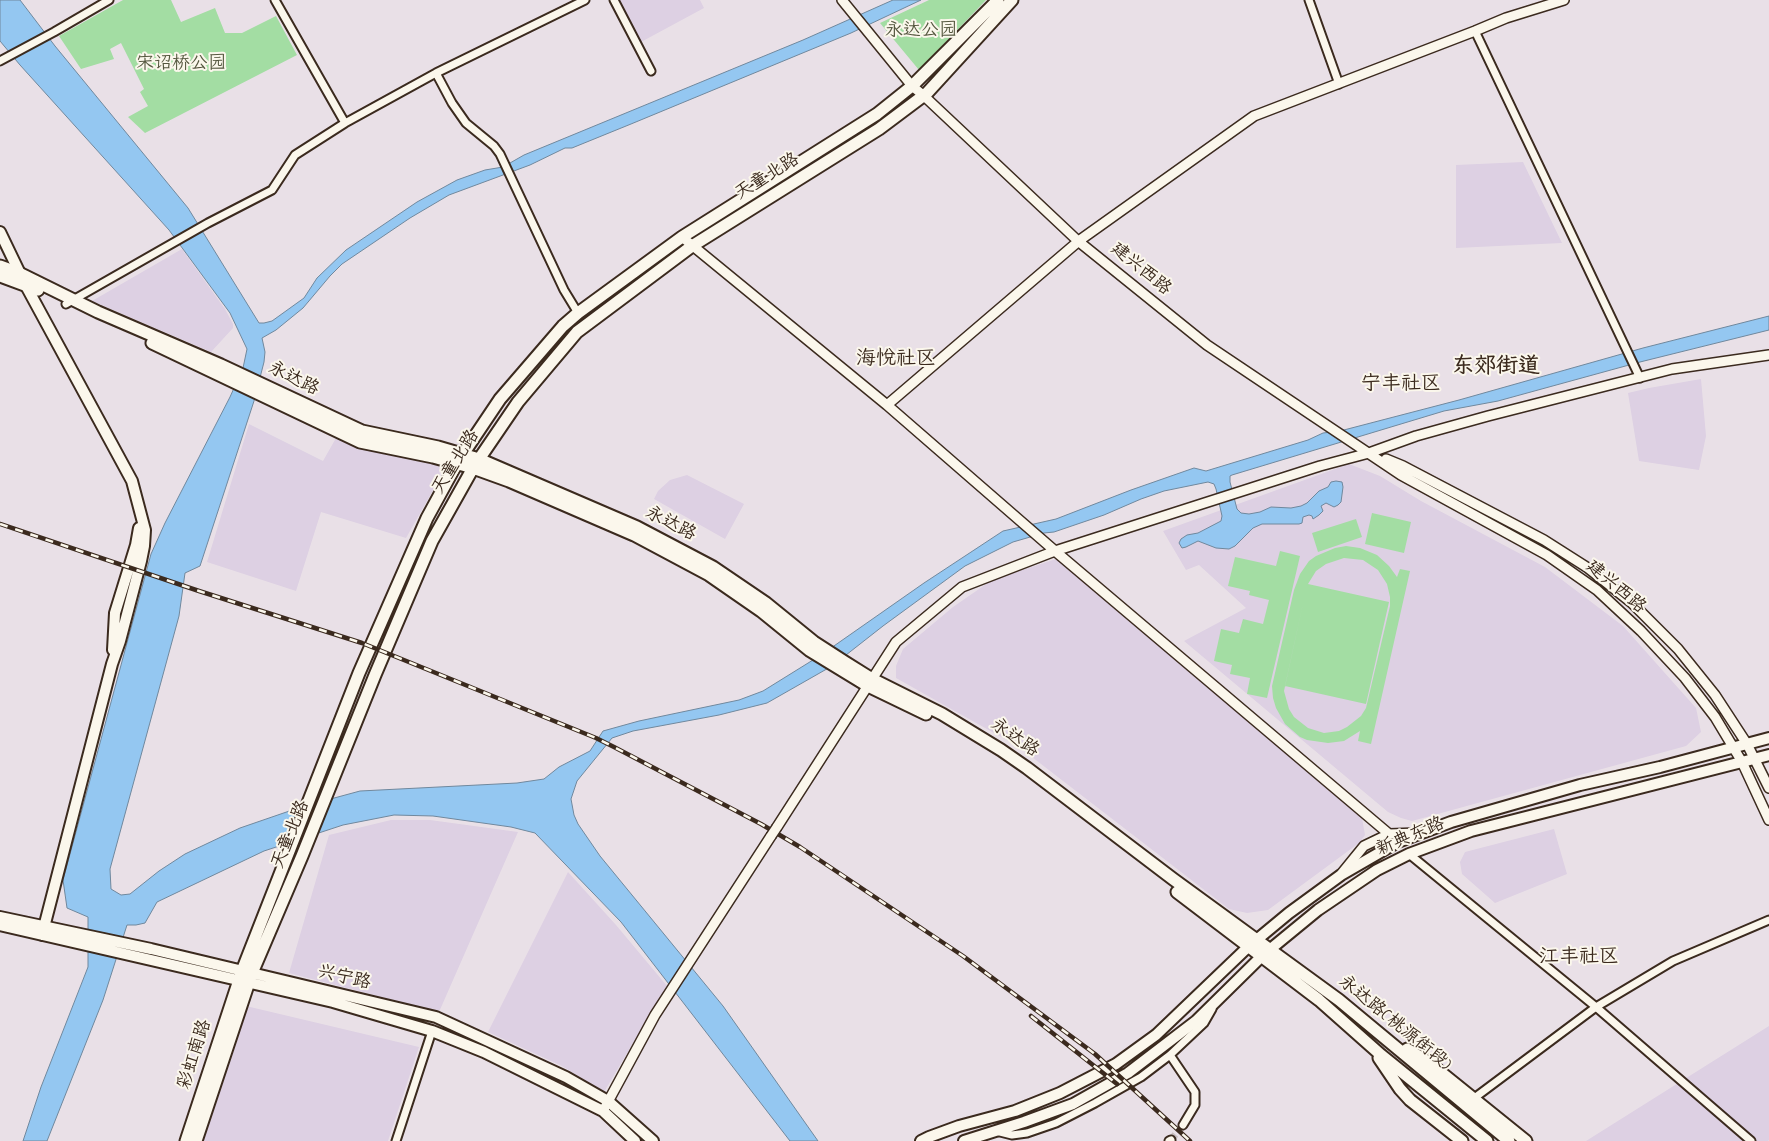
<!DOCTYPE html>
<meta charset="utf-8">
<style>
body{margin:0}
canvas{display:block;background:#e9e0e7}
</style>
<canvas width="1769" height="1141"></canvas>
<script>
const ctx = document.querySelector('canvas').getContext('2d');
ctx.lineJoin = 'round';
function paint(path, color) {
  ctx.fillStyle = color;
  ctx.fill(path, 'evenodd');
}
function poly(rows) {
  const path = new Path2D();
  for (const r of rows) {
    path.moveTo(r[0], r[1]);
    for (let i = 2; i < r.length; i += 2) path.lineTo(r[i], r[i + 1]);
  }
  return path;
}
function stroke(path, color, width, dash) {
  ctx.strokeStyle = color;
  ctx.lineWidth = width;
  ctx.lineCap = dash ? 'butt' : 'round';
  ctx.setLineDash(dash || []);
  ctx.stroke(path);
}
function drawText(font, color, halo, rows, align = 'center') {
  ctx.font = font + ' "Indie Flower","LXGW WenKai TC",sans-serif';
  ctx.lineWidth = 4;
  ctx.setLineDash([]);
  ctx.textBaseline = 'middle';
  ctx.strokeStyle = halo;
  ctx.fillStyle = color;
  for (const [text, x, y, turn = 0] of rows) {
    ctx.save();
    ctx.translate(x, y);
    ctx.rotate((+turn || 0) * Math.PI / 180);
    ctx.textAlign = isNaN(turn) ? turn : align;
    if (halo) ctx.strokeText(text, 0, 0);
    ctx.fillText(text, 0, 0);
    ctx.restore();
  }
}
paint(poly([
 [620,0,700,0,704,8,641,42],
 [1523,162,1562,243,1456,248,1456,165],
 [182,249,225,309,233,324,233,328,211,352,92,301],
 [1701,379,1706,436,1699,470,1639,461,1628,393,1649,388],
 [249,424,323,461,336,438,376,452,432,462,439,467,440,478,406,538,321,512,296,591,207,562],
 [1349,464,1380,476,1421,501,1545,567,1623,626,1696,708,1701,732,1686,746,1412,821,1401,818,1388,812,1184,641,1246,608,1199,565,1186,570,1163,531],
 [687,475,744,504,725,539,654,499,658,491,670,480],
 [1056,559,1362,818,1365,835,1359,843,1268,910,1247,913,1229,909,1019,747,896,678,896,666,903,649,953,607,992,580],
 [391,820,430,820,518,832,439,1012,289,973,329,835],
 [1554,829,1567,874,1495,903,1462,874,1460,862,1465,852],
 [568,872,616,925,667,986,604,1092,562,1066,488,1032],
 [246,1006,419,1047,388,1141,203,1141],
 [1769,1026,1769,1140,1768,1141,1586,1141]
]), '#ddd0e3');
paint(poly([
 [123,0,171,0,181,22,215,8,225,33,242,33,276,16,297,55,145,133,128,117,148,106,140,92,144,89,121,43,110,49,114,59,81,69,59,36],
 [929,0,986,0,919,70,880,23],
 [1372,513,1411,522,1404,553,1365,544],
 [1356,519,1362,537,1318,552,1312,533],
 [1346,546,1360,548,1377,555,1389,566,1397,577,1400,569,1410,571,1371,744,1358,741,1360,731,1344,741,1328,743,1307,740,1300,737,1285,724,1276,708,1273,698,1272,686,1294,590,1300,574,1309,561,1316,556,1335,548],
 [1344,558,1363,560,1378,570,1387,584,1390,597,1390,606,1366,708,1361,716,1347,727,1339,731,1324,733,1308,728,1294,717,1289,709,1284,691,1307,585,1285,686,1366,704,1389,602,1308,584,1316,571,1326,564],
 [1280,551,1300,556,1267,698,1247,694,1250,678,1230,674,1232,665,1214,661,1221,629,1239,633,1243,619,1263,624,1269,600,1249,595,1250,591,1228,586,1235,557,1276,566]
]), '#a3dda3');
const water = poly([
 [0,0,20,0,55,46,188,208,259,323,264,323,272,321,304,298,317,278,346,250,417,202,457,180,485,170,503,167,524,155,803,40,893,0,921,0,851,33,631,124,572,148,565,148,530,165,449,195,410,218,342,264,330,276,303,308,276,330,262,338,265,352,264,362,254,401,200,566,185,573,179,616,110,869,111,889,121,895,130,894,159,871,185,854,240,828,301,807,360,791,517,783,544,779,559,767,590,751,603,731,639,721,739,700,763,691,821,655,924,583,1003,531,1056,519,1131,490,1194,468,1206,471,1308,440,1323,433,1340,431,1459,400,1643,348,1769,316,1769,330,1640,362,1498,401,1444,411,1232,475,1230,476,1230,482,1237,509,1241,513,1249,514,1260,512,1271,507,1291,508,1301,506,1307,503,1319,491,1328,487,1331,482,1336,481,1342,482,1343,487,1341,502,1338,505,1334,507,1326,503,1321,506,1323,511,1319,515,1313,519,1312,516,1309,515,1303,517,1302,523,1299,524,1262,524,1253,528,1235,546,1229,549,1216,548,1198,541,1186,547,1182,548,1179,543,1181,539,1187,535,1198,533,1221,521,1222,516,1216,489,1214,484,1208,482,1164,491,1141,499,1104,515,1054,532,1044,533,1013,542,965,566,883,626,832,666,767,703,719,715,633,731,612,738,577,781,571,799,574,815,578,824,600,856,723,1006,818,1141,790,1141,621,922,535,833,511,827,433,816,394,815,343,825,264,851,157,902,145,923,136,925,127,925,103,1000,47,1141,23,1141,41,1087,88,967,88,917,67,908,63,880,151,554,165,523,230,397,243,368,247,349,230,313,169,230,20,65,0,41,0,0]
]);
paint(water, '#94c7f1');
stroke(water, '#70889d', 1);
stroke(poly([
 [1171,1140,1183,1125]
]), '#c6bcbf', 7, [7, 3.5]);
const minor = poly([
 [275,0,345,123],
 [614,0,651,71],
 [1309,0,1339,84],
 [1475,31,1640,378],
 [0,61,54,32,109,0],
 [436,73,452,103,466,123,494,146,500,154,564,290,578,313],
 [66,304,208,223,272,190,295,155,345,123,436,73,585,0],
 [1409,854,1596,1007,1751,1141],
 [1170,1055,1195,1092,1195,1105,1183,1125],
 [1473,1099,1596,1007,1673,961,1769,920],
 [996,1131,1012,1135,1027,1133,1056,1123,1095,1103,1141,1077,1170,1055,1204,1023,1212,1009],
 [396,1141,432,1031],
 [1169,1141,1171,1140]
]);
const tertiary = poly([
 [842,0,912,86,923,95,1078,241,1207,345,1401,475,1547,555,1597,590,1641,631,1685,678,1715,717,1742,762,1769,820],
 [682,237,887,405,1055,551,1389,834],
 [887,405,1080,240,1254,116,1475,31,1506,18,1564,0],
 [1386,459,1403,466,1544,540,1588,568,1632,603,1678,649,1715,695,1747,744,1769,788],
 [777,827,896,642,962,587,1055,551,1320,466,1369,453,1416,436,1488,416,1672,369,1769,355],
 [1342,873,1364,846,1389,834,1418,833],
 [603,1111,655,1015,771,836]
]);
const secondary = poly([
 [0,232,25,284,132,481,145,530,144,546,141,561,120,641,112,664,42,935],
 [113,650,115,613,136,545,139,528],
 [0,917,151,949,436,1017,566,1077,608,1101,653,1141],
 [0,925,333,1002,432,1031,484,1052,603,1111,635,1141],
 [921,1141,929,1137,959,1126,1015,1111,1060,1093,1116,1064,1156,1035,1248,947,1289,913,1341,875,1398,842,1451,822,1580,785,1660,767,1769,738],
 [964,1141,1024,1122,1073,1104,1128,1073,1196,1021,1262,956,1318,910,1377,870,1409,854,1471,831,1769,755]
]);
const primary = poly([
 [0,266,19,273,98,312,221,365,362,431,438,447,479,459,637,527,713,567,766,603,814,642,845,662,872,679,942,714,1001,750,1027,768,1173,879,1339,1000,1509,1141],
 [0,276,38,290],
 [152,343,360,442,433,457,473,468,509,481,634,535,709,575,761,611,809,650,868,686,926,714],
 [1177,892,1319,1000,1381,1055,1487,1141],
 [1407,1049,1428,1062,1526,1141],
 [1379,1058,1400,1089,1410,1100,1462,1141],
 [186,1141,242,971,359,673,427,518,457,463,500,399,563,326,578,313,682,237,877,114,912,86,998,0],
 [196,1141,252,973,302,856,375,675,432,541,473,468,518,402,577,332,692,246,879,129,927,93,1012,0]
]);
stroke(minor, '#3b2a1e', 11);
stroke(tertiary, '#3b2a1e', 12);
stroke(secondary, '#3b2a1e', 14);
stroke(primary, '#3b2a1e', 15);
stroke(minor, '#fbf7ec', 7);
stroke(tertiary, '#fbf7ec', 9);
stroke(secondary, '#fbf7ec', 10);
stroke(primary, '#fbf7ec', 11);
const rail = poly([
 [0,524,199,591,362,643,596,738,614,747,761,824,800,847,963,956,1095,1054,1190,1141],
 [1031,1016,1117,1084]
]);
stroke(rail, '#3b2a1e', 4.5);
stroke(rail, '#fbf7ec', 2.5, [8]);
const tertiaryBridge = poly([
 [771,836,777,827]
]);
stroke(tertiaryBridge, '#3b2a1e', 12, []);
stroke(tertiaryBridge, '#fbf7ec', 9);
drawText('18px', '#55573f', '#fbf7ec', [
 ["永达公园",921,32],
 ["宋诏桥公园",181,65]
]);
drawText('18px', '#3b2a1e', '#fbf7ec', [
 ["天童北路",768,178,-32],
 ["建兴西路",1140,270,39],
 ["永达路",293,380,26],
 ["天童北路",457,463,-58],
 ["永达路",670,525,27],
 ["建兴西路",1615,588,40],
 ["永达路",1014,739,34],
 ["天童北路",292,835,-68],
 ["新典东路",1411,838,-23],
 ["兴宁路",344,979,13],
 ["永达路(桃源街段)",1394,1024,39],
 ["彩虹南路",196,1055,-72]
]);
drawText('20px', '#3b2a1e', '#fbf7ec', [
 ["海悦社区",896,361],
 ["宁丰社区",1401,386],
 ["江丰社区",1579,959]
]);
drawText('bold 22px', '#3b2a1e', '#fbf7ec', [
 ["东郊街道",1496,368]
]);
</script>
